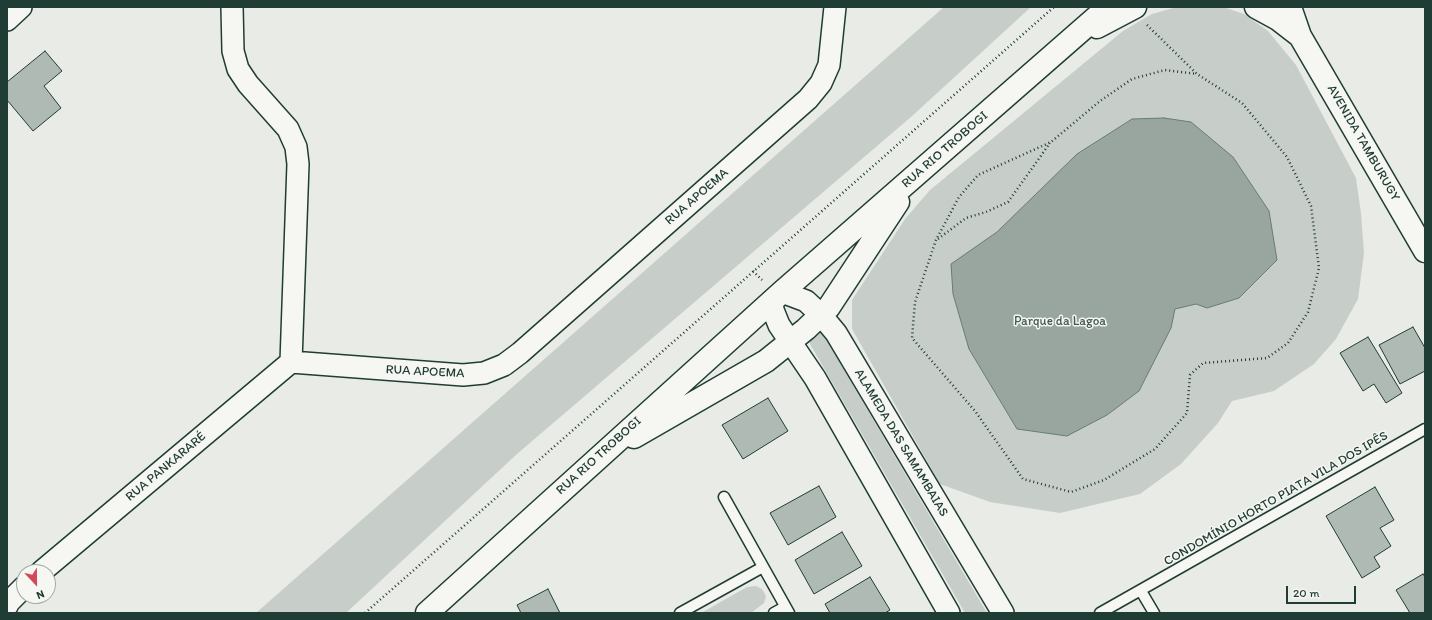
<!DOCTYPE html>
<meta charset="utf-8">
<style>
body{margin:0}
#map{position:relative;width:1432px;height:620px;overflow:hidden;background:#e9ebe7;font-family:Itim,sans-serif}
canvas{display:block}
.frame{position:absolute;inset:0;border:8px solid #1f3d34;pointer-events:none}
.north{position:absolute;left:16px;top:564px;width:40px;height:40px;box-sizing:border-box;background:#f6f6f2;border:1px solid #a0aca6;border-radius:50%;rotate:158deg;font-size:11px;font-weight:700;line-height:16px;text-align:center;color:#1f3d34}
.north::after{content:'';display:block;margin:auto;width:14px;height:18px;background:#d1495b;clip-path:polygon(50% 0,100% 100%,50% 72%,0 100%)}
.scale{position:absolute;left:1286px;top:586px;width:70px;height:18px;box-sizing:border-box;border:2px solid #1f3d34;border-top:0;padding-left:5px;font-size:12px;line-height:14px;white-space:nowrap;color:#1f3d34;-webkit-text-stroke:3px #f6f6f2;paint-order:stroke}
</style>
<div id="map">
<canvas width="1432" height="620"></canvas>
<div class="frame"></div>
<div class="north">N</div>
<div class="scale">20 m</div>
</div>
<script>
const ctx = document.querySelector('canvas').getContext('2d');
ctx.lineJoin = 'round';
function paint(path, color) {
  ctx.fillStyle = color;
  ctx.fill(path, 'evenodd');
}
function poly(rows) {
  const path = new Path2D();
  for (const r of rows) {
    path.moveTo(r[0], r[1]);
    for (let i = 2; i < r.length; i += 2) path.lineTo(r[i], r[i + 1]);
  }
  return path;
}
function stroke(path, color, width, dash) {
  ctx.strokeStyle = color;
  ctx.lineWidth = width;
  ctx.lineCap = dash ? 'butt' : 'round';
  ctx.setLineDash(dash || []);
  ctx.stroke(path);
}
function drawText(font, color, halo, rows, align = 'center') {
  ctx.font = font + ' Itim,sans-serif';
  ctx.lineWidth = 3;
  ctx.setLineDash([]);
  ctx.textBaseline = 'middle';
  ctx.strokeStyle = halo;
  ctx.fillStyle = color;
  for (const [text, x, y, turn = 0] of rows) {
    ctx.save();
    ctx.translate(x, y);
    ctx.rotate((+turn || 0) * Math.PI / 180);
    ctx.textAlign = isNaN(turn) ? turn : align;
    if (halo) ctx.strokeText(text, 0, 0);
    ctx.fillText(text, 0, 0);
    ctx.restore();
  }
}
paint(poly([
 [944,7,1031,7,911,117,517,454,346,613,256,613],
 [1177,7,1223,7,1244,14,1268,31,1296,65,1356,178,1361,213,1364,253,1358,299,1336,339,1314,364,1274,391,1232,401,1218,423,1181,464,1140,494,1060,513,990,502,940,484,852,329,852,300,905,219,930,190,1123,31,1152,14],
 [819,331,824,336,987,613,965,613,810,344,808,337],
 [756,586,762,589,766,596,764,603,751,613,701,613,747,587]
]), '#c7cec9');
const water = poly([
 [1164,118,1191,122,1233,157,1269,211,1277,260,1239,298,1207,308,1196,304,1175,309,1171,328,1139,391,1107,415,1067,436,1017,429,969,349,953,294,951,264,997,232,1077,154,1132,119,1164,118]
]);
paint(water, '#99a6a0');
stroke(water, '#687c75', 1);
const building = poly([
 [45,51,62,71,44,86,61,108,33,131,7,100,7,82,45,51],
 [1413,327,1425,348,1425,371,1400,384,1379,345,1413,327],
 [1368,337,1402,393,1386,403,1374,384,1363,391,1340,353,1368,337],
 [768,398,788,431,743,459,722,425,768,398],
 [819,486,836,517,788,545,770,513,819,486],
 [1375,487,1394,520,1380,528,1391,546,1374,557,1380,567,1362,578,1326,516,1375,487],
 [842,532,862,566,814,594,795,560,842,532],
 [1423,574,1425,577,1425,613,1410,613,1396,590,1423,574],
 [870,577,890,610,885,613,830,613,825,604,870,577],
 [548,589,560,613,521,613,517,605,548,589]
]);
paint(building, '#b0bab5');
stroke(building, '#1f3d34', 1);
const lane = poly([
 [724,497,789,613],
 [1141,591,1154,613],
 [680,613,763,567],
 [774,613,785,607],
 [1100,613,1425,429]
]);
const street = poly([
 [232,7,233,51,238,69,248,84,288,129,296,147,298,164,291,362,463,375,484,373,504,365,520,353,808,99,821,83,829,65,835,7],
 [7,20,21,7],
 [782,292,806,301,821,315,836,333,1003,613],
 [772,301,773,310,779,325,815,378,949,613],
 [41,572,291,362],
 [7,606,9,602,24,587]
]);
const secondary = poly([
 [1256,7,1278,19,1300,36],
 [1290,7,1300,36,1425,251],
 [1097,27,1135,7],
 [634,437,766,361,806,329,829,307,898,202],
 [427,613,782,292,1108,7]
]);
stroke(lane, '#1f3d34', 13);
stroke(street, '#1f3d34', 24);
stroke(secondary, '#1f3d34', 25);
stroke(poly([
 [1147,25,1197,74,1242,103,1287,157,1311,206,1319,268,1308,312,1288,343,1267,358,1203,363,1190,375,1187,413,1155,449,1104,480,1071,492,1023,479,975,411,912,338,915,302,936,240,959,197,978,175,1051,142,1100,101,1132,79,1165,70,1197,74],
 [938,239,966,218,986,212,1008,202,1050,143],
 [753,271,762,280],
 [365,613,1054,7]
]), '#1f3d34', 2.5, [1, 3]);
stroke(lane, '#f6f6f2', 10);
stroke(street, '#f6f6f2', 21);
stroke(secondary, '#f6f6f2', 22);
drawText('13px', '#1f3d34', '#f6f6f2', [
 ["AVENIDA TAMBURUGY",1363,143,60],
 ["RUA RIO TROBOGI",945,150,-41],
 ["RUA APOEMA",697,197,-41],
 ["RUA APOEMA",425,372,3],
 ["ALAMEDA DAS SAMAMBAIAS",901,443,59],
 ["RUA RIO TROBOGI",599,456,-42],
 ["RUA PANKARARÉ",166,467,-40],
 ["CONDOMÍNIO HORTO PIATA VILA DOS IPÊS",1276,499,-30]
]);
drawText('13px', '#415a52', '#f6f6f2', [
 ["Parque da Lagoa",1060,322]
]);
</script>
